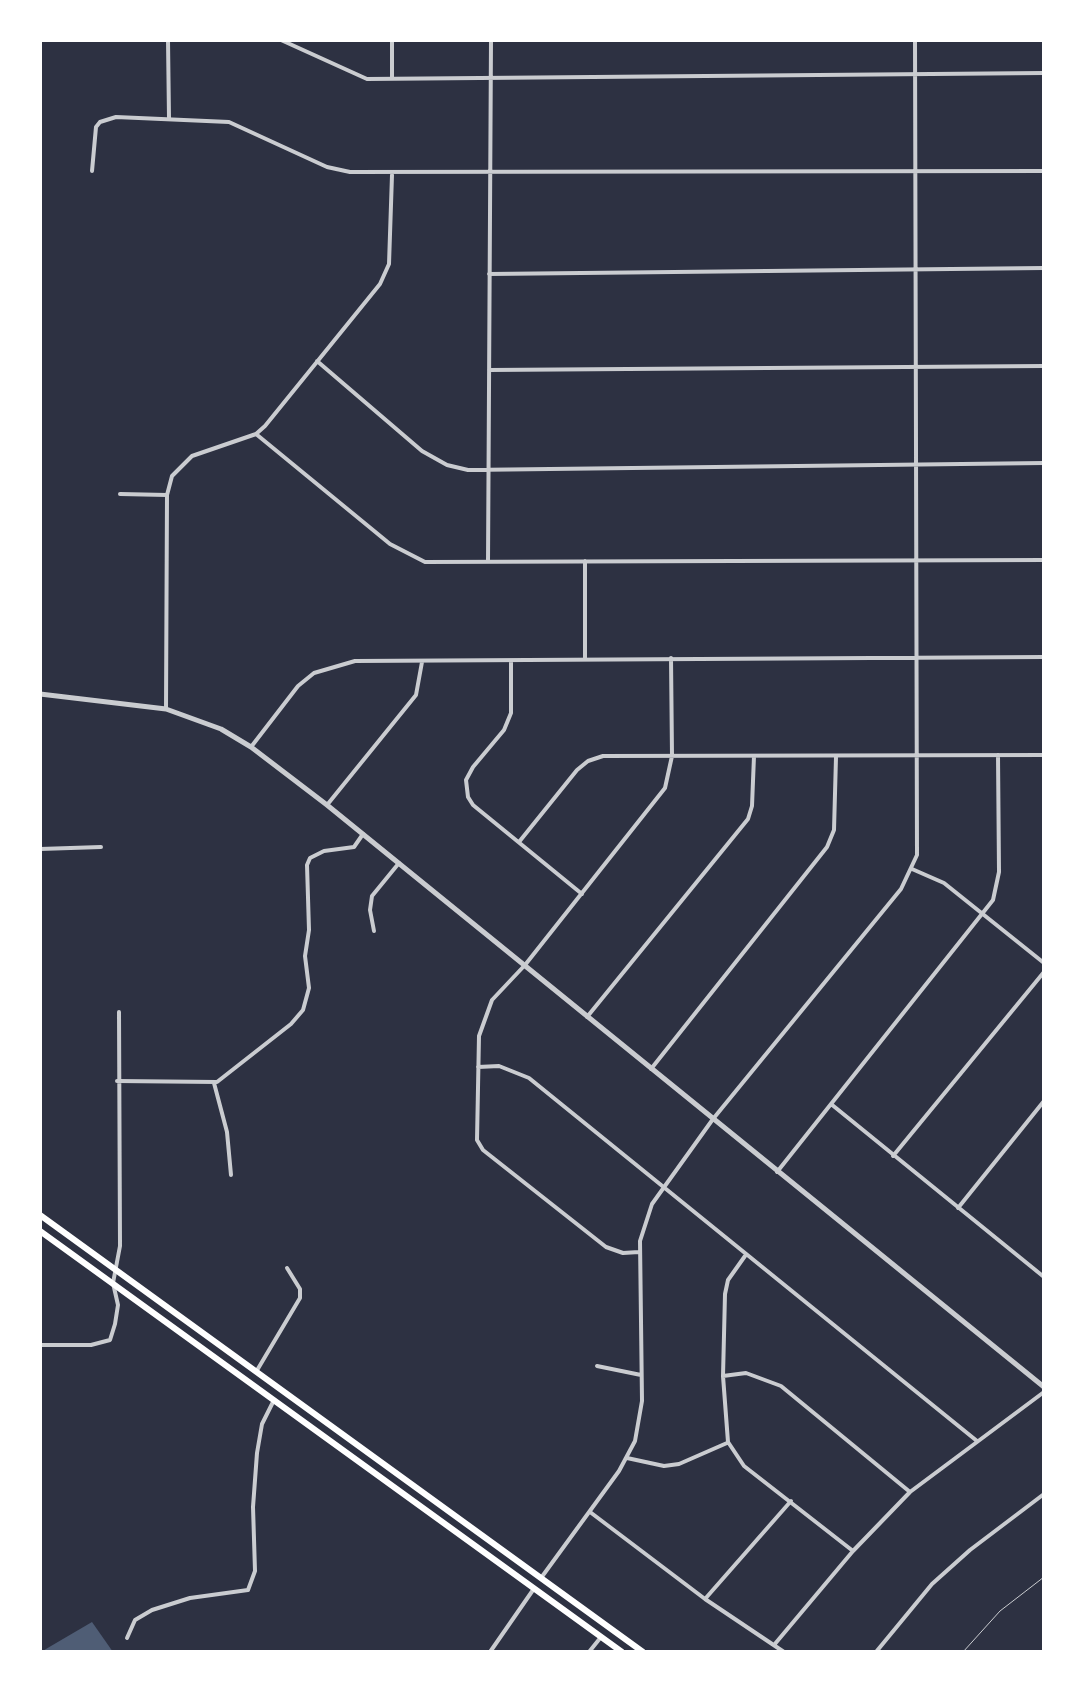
<!DOCTYPE html>
<style>
body{margin:0}
#map{position:relative;width:1084px;height:1692px;overflow:hidden;background:#2d3142;font-family:Rubik,sans-serif}
canvas{display:block}
.frame{position:absolute;inset:0;border:42px solid #fff;pointer-events:none}
</style>
<div id="map">
<canvas width="1084" height="1692"></canvas>
<div class="frame"></div>
</div>
<script>
const ctx = document.querySelector('canvas').getContext('2d');
ctx.lineJoin = 'round';
function paint(path, color) {
  ctx.fillStyle = color;
  ctx.fill(path, 'evenodd');
}
function poly(rows) {
  const path = new Path2D();
  for (const r of rows) {
    path.moveTo(r[0], r[1]);
    for (let i = 2; i < r.length; i += 2) path.lineTo(r[i], r[i + 1]);
  }
  return path;
}
function stroke(path, color, width, dash) {
  ctx.strokeStyle = color;
  ctx.lineWidth = width;
  ctx.lineCap = dash ? 'butt' : 'round';
  ctx.setLineDash(dash || []);
  ctx.stroke(path);
}
paint(poly([
 [92,1622,113,1652,41,1652,51,1646]
]), '#4f5d75');
stroke(poly([
 [963,1652,1000,1611,1044,1577]
]), '#caccd0', 1);
stroke(poly([
 [168,40,169,118],
 [281,40,367,79,1044,73],
 [392,40,392,79],
 [92,171,96,127,100,122,116,117,229,122,327,167,350,172,1044,171],
 [489,274,1044,268],
 [317,361,422,451,447,465,468,470,1044,463],
 [489,370,1044,366],
 [256,434,390,544,425,562,1044,560],
 [120,494,167,495],
 [585,561,585,659],
 [488,562,491,40],
 [511,662,511,713,504,730,473,767,466,780,468,797,473,805,582,894],
 [166,709,167,495,172,476,192,456,256,434,265,426,380,284,389,264,392,175],
 [251,747,298,686,314,673,355,661,1044,657],
 [327,805,416,695,422,662],
 [519,842,577,770,588,761,603,756,1044,755],
 [40,849,101,847],
 [912,869,944,883,1044,963],
 [374,931,370,910,372,896,399,863],
 [587,1017,748,819,752,806,754,756],
 [478,1067,499,1066,529,1078,977,1441],
 [651,1069,827,847,834,830,836,757],
 [117,1081,217,1082,291,1024,303,1010,309,988,305,956,309,930,307,865,310,858,324,851,354,847,363,834],
 [214,1083,227,1132,231,1175],
 [831,1104,1044,1277],
 [893,1156,1044,972],
 [777,1172,993,900,999,872,998,755],
 [958,1208,1044,1101],
 [639,1252,623,1253,606,1247,483,1150,477,1140,479,1036,492,1000,525,965,665,788,672,756,671,658],
 [745,1256,728,1280,725,1294,723,1376,728,1442,744,1466,853,1551],
 [40,1345,91,1345,110,1340,115,1324,118,1305,113,1283,120,1246,119,1012],
 [597,1366,641,1375],
 [256,1372,300,1298,300,1289,287,1268],
 [723,1376,746,1373,781,1386,910,1492],
 [627,1458,664,1466,679,1464,727,1443],
 [590,1512,705,1599,784,1652],
 [541,1578,619,1471,635,1441,642,1401,640,1241,652,1204,713,1119,901,889,917,855,915,40],
 [705,1599,791,1501],
 [127,1638,135,1620,152,1610,190,1598,248,1590,255,1571,253,1507,257,1453,262,1424,273,1402],
 [774,1645,853,1551,910,1492,1044,1392],
 [490,1652,533,1590],
 [589,1652,601,1637],
 [876,1652,932,1584,970,1550,1044,1494]
]), '#caccd0', 4);
stroke(poly([
 [40,694,166,709,221,729,251,747,327,805,1044,1387]
]), '#caccd0', 5);
stroke(poly([
 [40,1215,643,1652],
 [40,1231,622,1652]
]), '#fff', 6);
</script>
